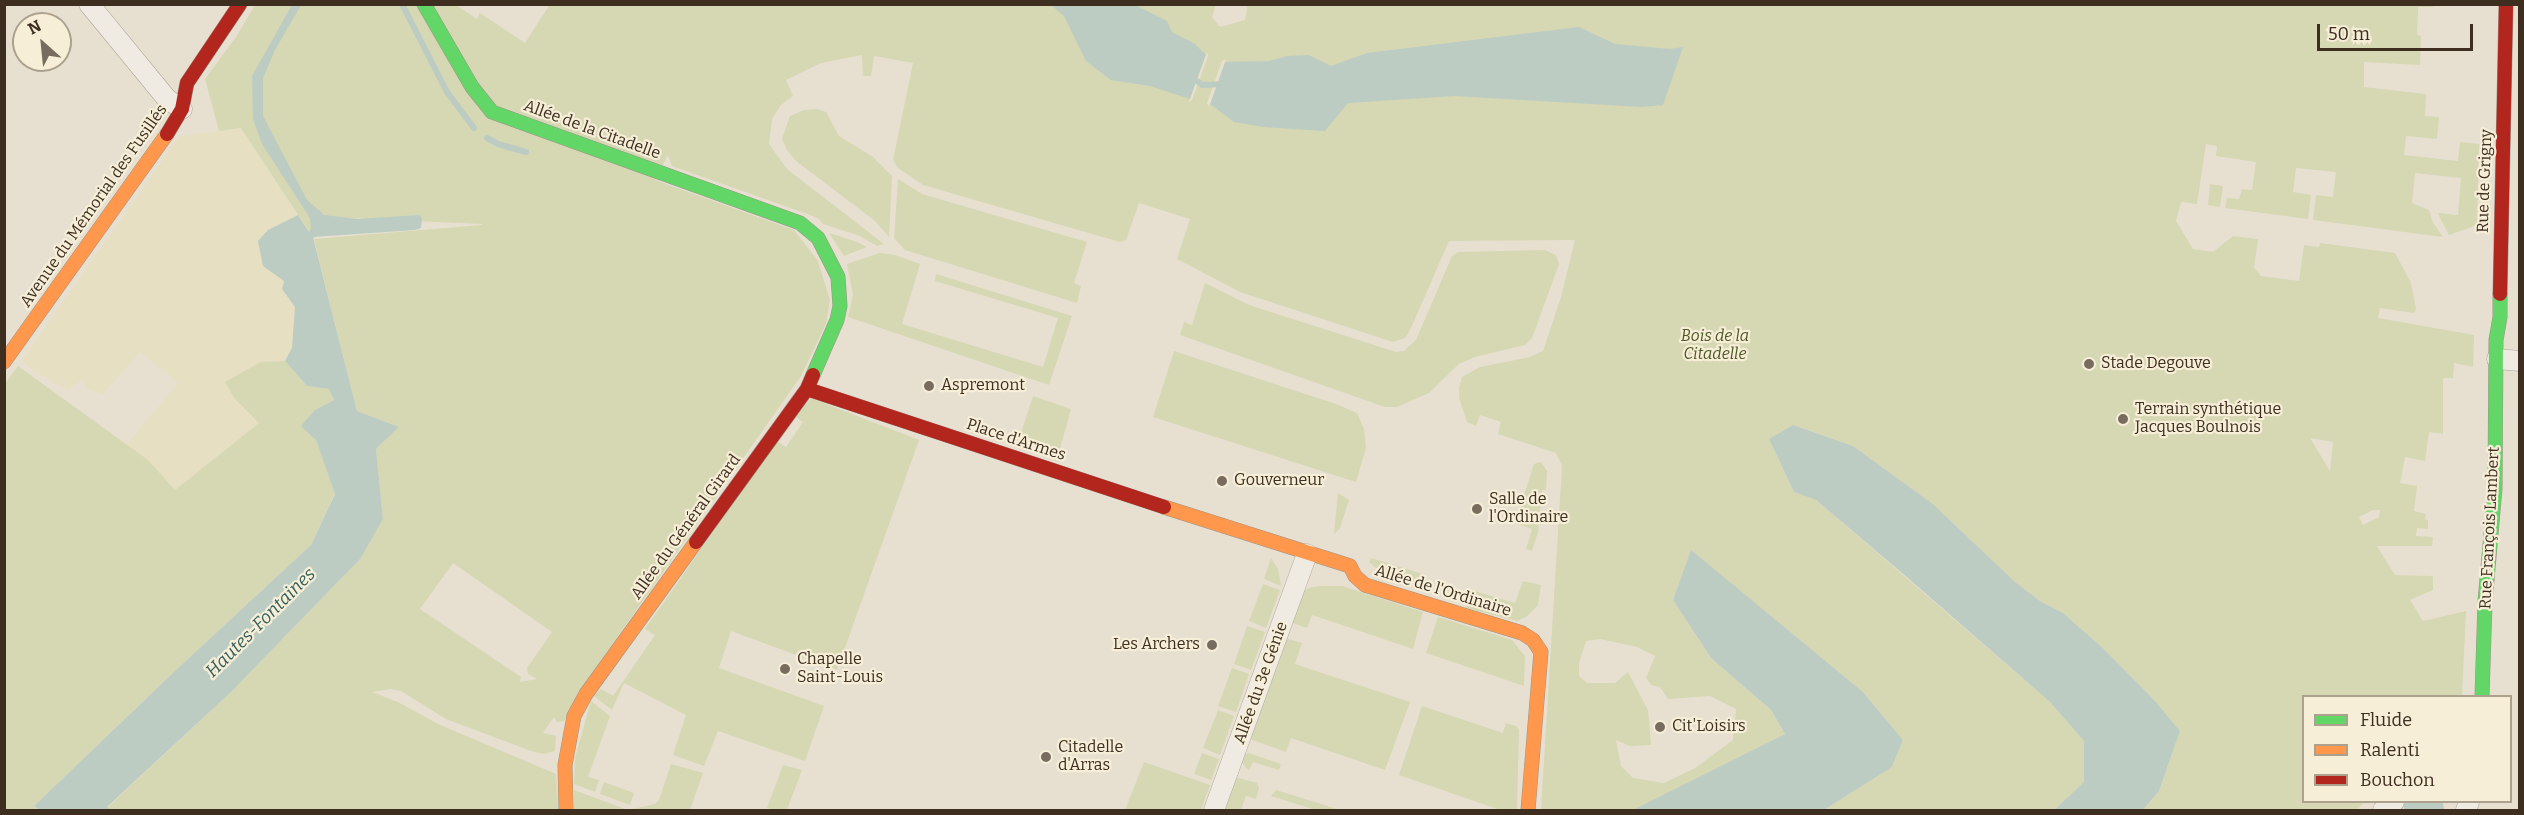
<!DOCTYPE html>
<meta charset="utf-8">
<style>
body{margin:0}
#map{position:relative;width:2524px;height:815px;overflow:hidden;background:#e7e0d1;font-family:Bitter,serif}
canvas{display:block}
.frame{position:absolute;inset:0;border:6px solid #3d2e20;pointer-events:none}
.legend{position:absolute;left:2302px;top:695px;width:210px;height:108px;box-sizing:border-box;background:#f7eed8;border:2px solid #ada18e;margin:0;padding:8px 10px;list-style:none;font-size:18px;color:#3d2e20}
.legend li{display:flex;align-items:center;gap:12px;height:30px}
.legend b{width:30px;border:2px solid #ada18e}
.north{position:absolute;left:12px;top:12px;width:60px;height:60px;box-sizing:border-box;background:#f7eed8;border:2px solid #ada18e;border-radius:50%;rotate:333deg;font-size:16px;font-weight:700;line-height:24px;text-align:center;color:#3d2e20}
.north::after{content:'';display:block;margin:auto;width:21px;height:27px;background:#786c5e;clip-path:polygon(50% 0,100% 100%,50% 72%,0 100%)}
.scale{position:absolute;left:2317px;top:24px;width:156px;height:27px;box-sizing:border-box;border:3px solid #3d2e20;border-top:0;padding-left:8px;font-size:18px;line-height:21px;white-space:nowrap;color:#3d2e20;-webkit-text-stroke:4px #f7eed8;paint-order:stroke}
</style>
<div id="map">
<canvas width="2524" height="815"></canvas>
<div class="frame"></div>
<ul class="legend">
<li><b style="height:8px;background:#63d668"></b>Fluide</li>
<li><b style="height:8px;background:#ff974d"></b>Ralenti</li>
<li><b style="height:8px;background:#b3261e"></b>Bouchon</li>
</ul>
<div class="north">N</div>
<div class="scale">50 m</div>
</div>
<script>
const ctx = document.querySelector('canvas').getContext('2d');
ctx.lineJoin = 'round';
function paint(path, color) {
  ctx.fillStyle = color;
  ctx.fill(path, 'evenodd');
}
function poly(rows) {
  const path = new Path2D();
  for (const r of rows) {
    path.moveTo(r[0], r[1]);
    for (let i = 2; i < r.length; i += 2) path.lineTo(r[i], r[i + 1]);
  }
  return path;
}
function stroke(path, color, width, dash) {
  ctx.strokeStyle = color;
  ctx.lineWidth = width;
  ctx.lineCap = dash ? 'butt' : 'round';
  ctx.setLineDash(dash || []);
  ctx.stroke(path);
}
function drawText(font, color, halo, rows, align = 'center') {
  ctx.font = font + ' Bitter,serif';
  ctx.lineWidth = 4.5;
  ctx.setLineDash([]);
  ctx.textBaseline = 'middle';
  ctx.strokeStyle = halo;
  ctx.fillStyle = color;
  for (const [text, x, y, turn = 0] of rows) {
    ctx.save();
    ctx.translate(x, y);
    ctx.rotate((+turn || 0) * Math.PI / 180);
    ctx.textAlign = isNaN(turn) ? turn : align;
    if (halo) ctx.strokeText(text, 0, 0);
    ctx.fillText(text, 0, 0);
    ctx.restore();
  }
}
paint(poly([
 [241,128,298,215,268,230,284,281,282,289,295,307,292,349,285,361,261,362,235,399,260,422,175,490,148,460,126,445,178,383,140,352,103,394,87,389,82,379,68,390,35,372,22,360,180,136]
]), '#e6dfc2');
paint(poly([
 [550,4,1216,4,1212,17,1220,27,1245,20,1248,4,2433,5,2433,7,2418,7,2417,35,2421,36,2420,65,2364,62,2364,87,2426,94,2425,116,2439,117,2437,139,2406,136,2404,155,2458,161,2460,142,2479,144,2477,225,2449,235,2440,218,2438,213,2458,215,2461,178,2415,173,2412,203,2429,210,2433,223,2443,237,2313,220,2316,195,2333,197,2336,172,2296,168,2293,192,2311,195,2308,219,2225,208,2227,198,2239,199,2242,189,2252,190,2256,162,2216,156,2217,146,2206,144,2197,204,2181,202,2176,221,2193,249,2213,252,2233,236,2258,239,2254,267,2261,276,2299,281,2304,245,2319,247,2320,243,2395,253,2411,283,2416,309,2414,313,2380,308,2378,318,2474,335,2473,367,2454,363,2453,378,2443,378,2443,434,2429,432,2425,461,2405,457,2400,483,2417,486,2414,511,2426,514,2425,519,2428,520,2428,529,2417,528,2416,536,2433,537,2432,546,2377,546,2395,575,2433,576,2433,590,2410,600,2423,621,2466,611,2462,696,2304,696,2304,802,2364,802,2357,810,2143,810,2159,791,2180,731,2156,702,2104,649,2063,613,2040,601,2014,581,1933,504,1853,446,1793,425,1769,439,1794,492,1816,500,2050,702,2085,742,2084,782,2054,810,1824,810,1892,767,1903,740,1863,692,1691,551,1673,600,1711,658,1771,710,1785,734,1636,810,1541,810,1562,466,1556,453,1498,434,1501,422,1480,415,1476,426,1467,422,1459,398,1459,388,1462,377,1480,367,1530,357,1543,351,1561,297,1575,240,1449,241,1411,328,1405,338,1393,342,1240,292,1177,259,1190,219,1139,203,1126,240,1120,242,923,185,898,168,893,160,913,63,874,56,871,76,863,76,862,55,821,63,786,80,793,96,781,105,772,119,769,144,787,169,884,244,877,246,860,236,823,224,819,219,810,215,672,166,668,155,655,180,794,230,818,261,830,300,826,324,801,376,585,683,564,721,557,722,554,717,543,733,556,736,555,751,544,754,531,751,446,719,401,691,391,689,372,692,398,702,438,724,556,774,558,810,111,810,107,808,231,692,361,558,383,519,376,449,399,427,357,411,314,239,241,128,219,131,205,79,236,37,255,5,456,5,477,19,480,13,525,43],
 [323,217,482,224,482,225,314,239],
 [2310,438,2333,442,2330,471],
 [2373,510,2380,510,2379,517,2363,525,2359,517],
 [453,563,552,632,527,668,528,674,537,679,520,682,521,677,420,609],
 [1600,639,1637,647,1655,656,1646,678,1651,685,1660,687,1668,699,1710,696,1736,709,1733,740,1695,768,1664,783,1633,778,1621,766,1616,740,1630,746,1651,745,1648,710,1628,672,1615,683,1587,683,1579,676,1579,663,1586,641],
 [817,109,826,112,839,136,873,157,892,176,889,237,875,221,796,161,787,150,782,139,790,116,804,110],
 [898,179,922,194,1087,242,1074,283,1081,286,1077,303,905,250,894,238],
 [2210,184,2223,186,2220,207,2208,205],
 [829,233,857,242,867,247,844,256],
 [1545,250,1556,255,1559,264,1532,338,1525,345,1475,357,1459,364,1429,393,1397,407,1385,407,1180,335,1184,322,1192,325,1205,283,1249,305,1396,352,1404,351,1416,340,1452,256,1458,252],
 [880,253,895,255,920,264,902,324,1043,367,1058,318,935,281,936,274,1072,316,1049,385,848,317,853,295,847,264],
 [1174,351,1336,404,1357,413,1364,429,1366,448,1356,482,1153,417],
 [285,361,307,386,329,389,334,400,315,410,316,440,335,493,311,545,177,669,34,806,40,810,5,810,4,385,18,366,148,460,175,490,259,423,235,399,225,382,261,362],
 [1033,396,1071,409,1059,452,1019,439],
 [811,398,919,440,837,670,731,631,719,668,824,706,805,761,718,731,704,766,673,755,686,715,624,683,612,710,594,696,601,689,613,696,655,635,645,629,777,441,786,447,803,422,796,417],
 [1541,462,1547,471,1546,490,1542,490,1538,532,1532,551,1526,549,1532,529,1515,523,1534,464],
 [1338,493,1349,500,1340,528,1334,534],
 [1271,558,1278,569,1281,586,1264,579],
 [1371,558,1426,575,1423,585,1376,568,1369,562],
 [1523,581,1541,585,1538,605,1526,617,1517,621,1466,608,1471,590,1515,603],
 [1263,584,1280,590,1266,628,1249,621],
 [1319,586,1342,586,1423,612,1413,649,1312,615,1307,628,1290,622,1301,593,1309,588],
 [1438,617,1512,640,1525,656,1524,686,1426,653],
 [1247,626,1265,632,1251,670,1234,664],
 [1284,638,1302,643,1295,664,1410,702,1385,770,1291,738,1286,752,1247,738],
 [1232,668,1249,674,1236,712,1218,706],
 [591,701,610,716,588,777,599,780,595,792,574,784,575,758],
 [1422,706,1503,733,1506,723,1516,726,1519,730,1517,810,1500,810,1399,775],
 [1218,710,1234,716,1220,755,1203,748],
 [1202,753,1219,759,1211,780,1194,774],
 [1249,753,1281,764,1279,770,1253,762,1249,770,1246,768,1241,761,1244,754],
 [1144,762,1210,785,1201,810,1125,810],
 [671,764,703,773,690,810,574,810,574,790,628,810,655,804,659,800],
 [783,765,802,770,787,810,775,810,767,808],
 [1238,778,1257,783,1259,788,1256,799,1246,796,1241,810,1223,810,1233,782],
 [604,782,634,793,630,805,600,794],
 [1276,790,1340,810,1316,810,1271,796],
 [2408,802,2436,802,2438,810,2413,810]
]), '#d6d7b3');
paint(poly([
 [292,5,301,5,275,50,263,78,263,116,307,200,324,215,358,219,419,215,422,218,421,228,415,230,313,237,357,411,399,427,376,449,383,519,361,558,231,692,107,807,111,810,40,810,34,806,177,669,311,545,335,494,316,440,301,426,315,410,334,400,329,389,307,386,285,361,292,348,295,307,282,289,284,281,263,266,258,241,268,230,298,215,309,232,311,228,310,218,262,144,253,119,252,76],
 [1051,5,1135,5,1167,21,1172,32,1195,44,1206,55,1190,99,1150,86,1111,80,1086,61,1064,16],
 [1579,27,1615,44,1670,49,1683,47,1663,105,1642,107,1455,96,1348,103,1325,131,1263,127,1234,122,1210,104,1225,62,1269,61,1287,56,1309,55,1331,66,1367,53],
 [1793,425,1853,446,1933,504,2014,581,2040,601,2063,613,2104,649,2156,702,2180,731,2159,791,2143,810,2054,810,2084,782,2084,741,2050,702,1909,579,1816,500,1794,492,1769,439],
 [1691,550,1863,692,1903,740,1892,767,1824,810,1633,810,1785,734,1771,710,1711,658,1673,600]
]), '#bcccc2');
paint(poly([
 [1207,52,1208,56,1192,100,1189,102],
 [1226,59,1225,62,1209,107,1207,103,1222,61]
]), '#e7e0d1');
stroke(poly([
 [402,4,447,92,474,128],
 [1192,77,1202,85,1224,84],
 [487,138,498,144,526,152]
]), '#bcccc2', 6);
stroke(poly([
 [2422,802,2425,810]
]), '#bcccc2', 38);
const street = poly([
 [89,4,167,99,182,109],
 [2497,359,2520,361],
 [1214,810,1307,554],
 [2383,810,2394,802],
 [2466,810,2469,802]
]);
const fast = poly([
 [424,4,472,87,492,112,800,223,818,238,838,277,840,306,837,320,813,375],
 [2482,696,2485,602,2495,488,2496,340,2500,317,2500,294]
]);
const slow = poly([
 [4,362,167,134],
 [1164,507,1350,566,1355,576,1365,585,1522,633,1533,640,1541,652,1528,810],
 [566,810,565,765,574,716,586,694,696,542]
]);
const jam = poly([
 [167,134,182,109,187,83,240,4],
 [2500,294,2506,4],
 [807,389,1164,507],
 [696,542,807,389,813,375]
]);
stroke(street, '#ada599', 21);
stroke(fast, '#9c958a', 15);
stroke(slow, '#9c958a', 15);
stroke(jam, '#9c958a', 15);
stroke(street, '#efebe3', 20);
stroke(fast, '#63d668', 14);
stroke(slow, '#ff974d', 14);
stroke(jam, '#b3261e', 14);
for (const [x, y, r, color] of [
 [2089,364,6,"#786c5e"],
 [929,386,6,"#786c5e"],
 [2123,419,6,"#786c5e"],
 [1222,481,6,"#786c5e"],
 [1477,509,6,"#786c5e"],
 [1212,645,6,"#786c5e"],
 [785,669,6,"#786c5e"],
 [1660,727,6,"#786c5e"],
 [1046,757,6,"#786c5e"]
]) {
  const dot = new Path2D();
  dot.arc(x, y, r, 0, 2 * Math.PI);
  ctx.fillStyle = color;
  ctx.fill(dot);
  stroke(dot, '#f7eed8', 2);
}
drawText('16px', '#3d2e20', '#f7eed8', [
 ["Allée de la Citadelle",592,130,20],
 ["Rue de Grigny",2485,181,-88],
 ["Avenue du Mémorial des Fusillés",94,206,-55],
 ["Place d'Armes",1016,440,18],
 ["Allée du Général Girard",686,527,-54],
 ["Rue François Lambert",2490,528,-87],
 ["Allée de l'Ordinaire",1443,591,17],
 ["Allée du 3e Génie",1261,683,-70]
]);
drawText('italic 16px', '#4d5a26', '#f7eed8', [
 ["Bois de la",1715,337],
 ["Citadelle",1715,355]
]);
drawText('16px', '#3d2e20', '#f7eed8', [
 ["Stade Degouve",2101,364],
 ["Aspremont",941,386],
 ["Terrain synthétique",2135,410],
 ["Jacques Boulnois",2135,428],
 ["Gouverneur",1234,481],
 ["Salle de",1489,500],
 ["l'Ordinaire",1489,518],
 ["Les Archers",1200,645,"right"],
 ["Chapelle",797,660],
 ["Saint-Louis",797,678],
 ["Cit'Loisirs",1672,727],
 ["Citadelle",1058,748],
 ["d'Arras",1058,766]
], 'left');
drawText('italic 18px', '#2f5d5a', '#f7eed8', [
 ["Hautes-Fontaines",261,623,-45]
]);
</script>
